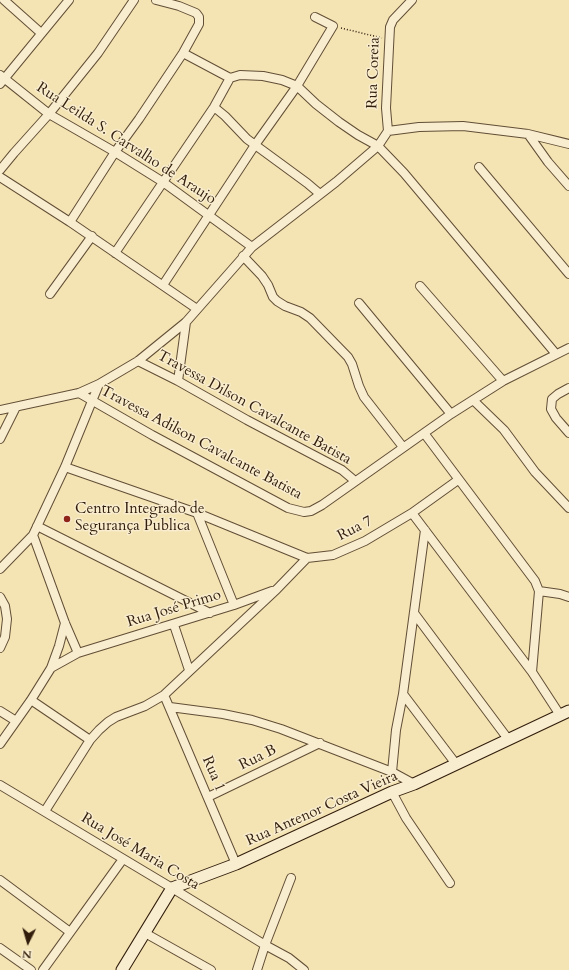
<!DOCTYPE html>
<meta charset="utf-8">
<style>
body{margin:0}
#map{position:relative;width:569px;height:970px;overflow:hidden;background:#f4e3b3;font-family:Cardo,serif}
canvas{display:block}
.north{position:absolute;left:8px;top:922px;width:40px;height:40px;-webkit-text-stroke:3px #f8edce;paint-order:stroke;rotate:185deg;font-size:11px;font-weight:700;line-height:16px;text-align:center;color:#321d0c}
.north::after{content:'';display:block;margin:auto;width:14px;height:18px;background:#321d0c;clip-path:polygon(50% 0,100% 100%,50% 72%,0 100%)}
</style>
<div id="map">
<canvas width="569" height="970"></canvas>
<div class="north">N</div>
</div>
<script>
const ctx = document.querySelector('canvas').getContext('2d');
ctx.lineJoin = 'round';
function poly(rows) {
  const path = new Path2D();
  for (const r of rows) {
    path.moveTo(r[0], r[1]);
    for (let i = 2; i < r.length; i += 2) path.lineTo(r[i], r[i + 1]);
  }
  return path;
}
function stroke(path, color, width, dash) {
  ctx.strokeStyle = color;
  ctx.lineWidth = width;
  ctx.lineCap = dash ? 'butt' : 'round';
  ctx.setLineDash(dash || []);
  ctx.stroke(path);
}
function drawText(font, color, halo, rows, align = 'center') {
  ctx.font = font + ' Cardo,serif';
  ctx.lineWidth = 3;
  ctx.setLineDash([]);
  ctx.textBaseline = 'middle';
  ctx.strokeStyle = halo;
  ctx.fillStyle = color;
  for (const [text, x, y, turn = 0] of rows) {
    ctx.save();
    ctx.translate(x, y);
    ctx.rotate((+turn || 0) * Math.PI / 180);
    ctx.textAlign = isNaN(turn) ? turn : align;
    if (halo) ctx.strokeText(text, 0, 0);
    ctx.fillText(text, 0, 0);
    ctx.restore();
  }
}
const minor = poly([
 [4,0,41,33],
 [183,53,230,78,240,75,263,76,282,80,297,86,316,104,339,122,358,135,378,146,404,173,556,354],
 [0,75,49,114,115,152,163,182,252,247],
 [0,84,69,0],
 [214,107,225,116,247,139,307,183,320,194],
 [388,131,386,108,390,27,393,20,412,0],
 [528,134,548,162,569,186],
 [479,167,569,274],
 [0,170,14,153,49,114,98,53,134,0],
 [0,177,70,222,197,309],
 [70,222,115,152,139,119,183,53,199,24,199,17,196,13,179,6,156,0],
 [115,253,214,107,230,78],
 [243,256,262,276,268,285,273,297,277,301,285,306,301,312,310,318,348,357,352,364,359,386,364,397,403,447],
 [163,285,255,145,297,86,333,26,315,17],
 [420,286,503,381],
 [50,294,92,236],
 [359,303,451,414],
 [138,361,178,381,247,420,342,470,355,481],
 [178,381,186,322],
 [569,388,558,394,552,399,551,409,556,418,569,433],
 [79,393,152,435,288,508,304,512,311,511,322,505,451,414,503,381,569,348],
 [473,400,504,430,535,472,569,508],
 [0,410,79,393,99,384,138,361,186,322,252,247,336,182,378,146,388,131,419,127,463,126,528,134,569,144],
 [424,433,535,581,539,591,532,672,560,715],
 [0,439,16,407],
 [65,467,197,513,307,558,333,555,365,541,412,513,458,480],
 [197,513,234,605],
 [412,513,532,672],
 [37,526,210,613],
 [425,530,403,694,456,764],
 [33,535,65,623,78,653],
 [0,569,33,535,65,467,99,384],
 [539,591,560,594,569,597],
 [0,597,5,606,7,619,5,637,0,648],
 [414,613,508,739],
 [174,625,189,670],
 [51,668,78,653,234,605,272,591],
 [164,695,236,864],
 [31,700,90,740],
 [170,707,223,714,252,720,281,729,392,772,414,784],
 [0,711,16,721],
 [0,744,31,700,51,668,59,646,65,623],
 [392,772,396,730,403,694],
 [0,785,172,888,265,945,289,958,304,970],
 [392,792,406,818,450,883],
 [208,797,320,743],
 [45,811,90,740,99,730,108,722,116,717,145,706,164,695,277,589,307,558],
 [0,880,70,932],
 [145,933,211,970],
 [0,948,31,970],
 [43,970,123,859],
 [257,970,265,945,291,878]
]);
const secondary = poly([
 [122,970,172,888,236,864,392,792,414,784,569,711]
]);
stroke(minor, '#624e36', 10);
stroke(secondary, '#321d0c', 13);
stroke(poly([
 [341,28,382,38]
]), '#321d0c', 1.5, [1, 2]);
stroke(minor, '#f8edce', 8);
stroke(secondary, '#f8edce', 11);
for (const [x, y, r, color] of [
 [67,519,4,"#8f2418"]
]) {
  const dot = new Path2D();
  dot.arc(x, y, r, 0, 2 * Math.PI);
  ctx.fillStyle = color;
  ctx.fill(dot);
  stroke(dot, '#f8edce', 1.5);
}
drawText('15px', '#321d0c', '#f8edce', [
 ["Rua Coreia",374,73,-88],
 ["Rua Leilda S. Carvalho de Araujo",126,144,33],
 ["Travessa Dilson Cavalcante Batista",254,408,29],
 ["Travessa Adilson Cavalcante Batista",201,443,28],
 ["Rua 7",355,529,-27],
 ["Rua José Primo",174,609,-17],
 ["Rua B",258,758,-26],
 ["Rua 1",213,774,67],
 ["Rua Antenor Costa Vieira",322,809,-24],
 ["Rua José Maria Costa",140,852,31]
]);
drawText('15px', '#321d0c', '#f8edce', [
 ["Centro Integrado de",75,510],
 ["Segurança Publica",75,527]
], 'left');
</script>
